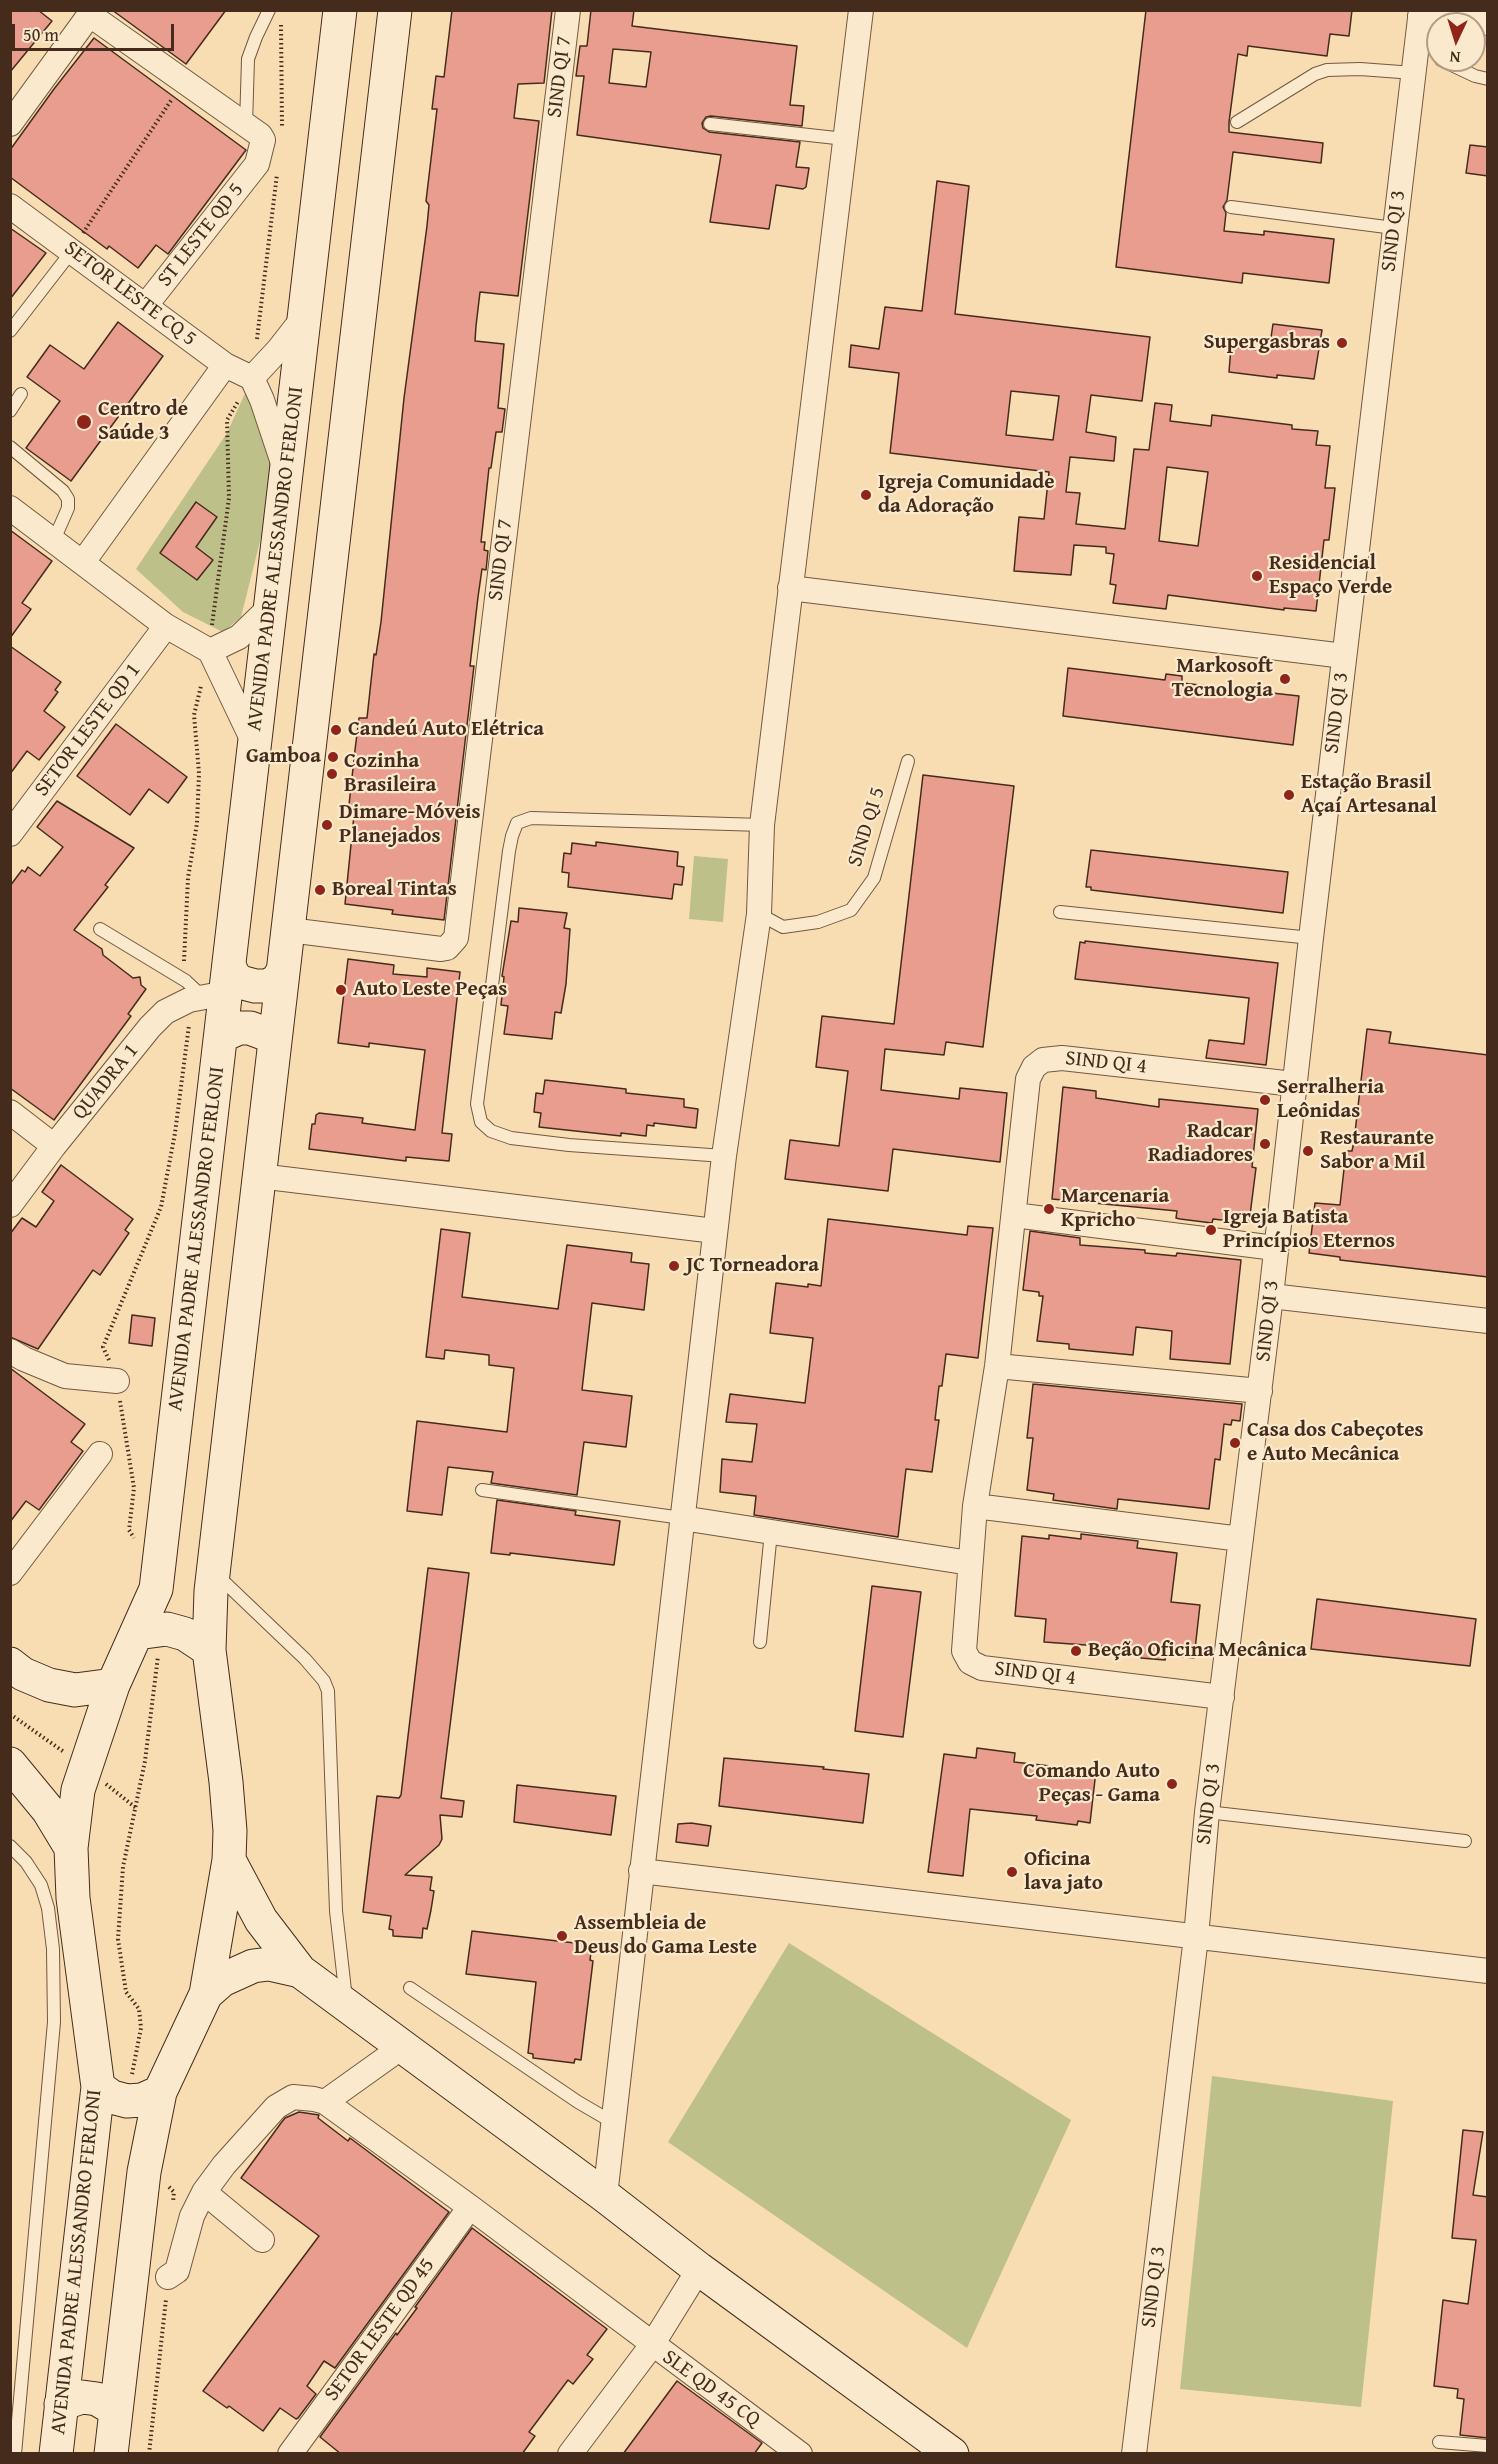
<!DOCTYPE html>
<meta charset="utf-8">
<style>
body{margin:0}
#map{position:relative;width:1498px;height:2464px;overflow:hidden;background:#f7ddb1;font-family:"Gentium Book Plus",serif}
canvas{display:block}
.frame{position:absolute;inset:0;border:12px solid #452b1c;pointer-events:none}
.north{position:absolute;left:1426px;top:12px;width:60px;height:60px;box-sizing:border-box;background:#fae9cc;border:2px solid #b29d86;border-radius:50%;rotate:184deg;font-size:16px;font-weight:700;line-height:24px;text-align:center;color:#452b1c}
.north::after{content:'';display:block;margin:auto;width:21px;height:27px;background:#8f2418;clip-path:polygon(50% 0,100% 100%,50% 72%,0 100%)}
.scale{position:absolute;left:12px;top:24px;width:162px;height:27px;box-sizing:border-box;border:3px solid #452b1c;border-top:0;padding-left:8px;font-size:18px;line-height:21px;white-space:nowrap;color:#452b1c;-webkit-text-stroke:4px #fae9cc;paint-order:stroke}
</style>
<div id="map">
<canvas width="1498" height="2464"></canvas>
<div class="frame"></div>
<div class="north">N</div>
<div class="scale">50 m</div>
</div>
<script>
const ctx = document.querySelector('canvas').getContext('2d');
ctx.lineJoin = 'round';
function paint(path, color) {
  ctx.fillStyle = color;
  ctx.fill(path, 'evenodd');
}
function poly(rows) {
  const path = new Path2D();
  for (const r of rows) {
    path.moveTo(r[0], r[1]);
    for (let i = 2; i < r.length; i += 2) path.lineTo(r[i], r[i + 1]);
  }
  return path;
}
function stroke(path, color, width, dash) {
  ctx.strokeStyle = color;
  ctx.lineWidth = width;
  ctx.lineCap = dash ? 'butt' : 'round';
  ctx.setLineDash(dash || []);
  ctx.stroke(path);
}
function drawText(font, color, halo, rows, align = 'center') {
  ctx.font = font + ' "Gentium Book Plus",serif';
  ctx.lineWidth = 4.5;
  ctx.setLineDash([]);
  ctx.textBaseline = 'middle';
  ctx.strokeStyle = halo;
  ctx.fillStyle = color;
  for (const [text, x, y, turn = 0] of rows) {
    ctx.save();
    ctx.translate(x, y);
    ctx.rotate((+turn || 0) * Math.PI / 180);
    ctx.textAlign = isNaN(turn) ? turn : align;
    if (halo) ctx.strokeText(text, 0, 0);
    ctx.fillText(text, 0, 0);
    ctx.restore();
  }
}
paint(poly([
 [252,378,265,420,274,485,241,617,223,632,183,612,136,569,227,433],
 [694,856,728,859,723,922,689,919],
 [789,1943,1071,2120,967,2348,668,2142],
 [1212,2076,1393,2101,1361,2407,1180,2389]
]), '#bec08a');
const building = poly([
 [10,10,38,10,52,21,10,72,10,10],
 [112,10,226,10,186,64,112,10],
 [452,10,552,10,544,83,518,84,514,118,539,121,518,296,480,292,476,326,475,341,504,344,498,408,505,409,502,432,496,432,491,468,489,468,481,542,485,542,484,550,488,551,486,570,482,569,478,597,470,666,474,666,444,920,392,914,393,910,345,904,354,815,348,814,355,750,359,718,367,718,374,654,376,655,381,622,404,398,427,226,429,205,426,201,437,109,432,109,436,76,444,77,452,10],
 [591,10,634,10,632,26,797,46,790,105,804,106,802,126,711,116,706,117,702,123,703,128,709,132,800,142,796,167,809,168,806,187,803,189,776,185,769,229,710,222,721,155,577,135,584,76,576,76,580,46,587,46,591,10],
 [613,49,651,52,646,87,609,83,613,49],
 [1146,10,1352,10,1349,36,1330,34,1327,56,1248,46,1247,56,1238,54,1229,122,1229,132,1323,143,1321,163,1233,152,1227,200,1223,207,1226,213,1224,231,1264,235,1264,231,1334,239,1329,283,1243,273,1242,283,1116,267,1146,10],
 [94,38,246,150,168,254,156,245,138,268,109,246,107,249,10,177,10,150,54,89,94,38],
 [1470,145,1488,147,1488,176,1466,173,1470,145],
 [937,181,969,186,955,314,1150,337,1142,401,1091,395,1086,432,1116,437,1114,461,1070,457,1066,492,1080,493,1076,524,1125,529,1134,449,1149,450,1155,403,1172,405,1170,421,1211,426,1212,415,1292,425,1292,429,1318,431,1316,445,1330,446,1325,488,1335,488,1329,540,1324,540,1316,611,1284,608,1284,610,1168,595,1166,609,1113,603,1116,585,1110,584,1114,554,1106,553,1106,547,1074,545,1071,575,1014,571,1019,517,1044,519,1049,472,890,453,899,373,849,367,851,345,879,349,885,307,922,311,937,181],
 [1011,391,1059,396,1053,440,1006,435,1011,391],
 [1167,467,1208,472,1198,546,1159,541,1167,467],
 [10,228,46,253,10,299,10,228],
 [118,322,163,356,71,481,26,448,60,401,27,377,50,345,84,369,118,322],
 [1273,324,1322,330,1314,379,1277,375,1277,378,1229,372,1231,347,1269,351,1273,324],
 [196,502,217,517,196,547,213,560,197,580,160,553,196,502],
 [10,530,52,561,22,603,31,609,10,638,10,530],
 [10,646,61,682,55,690,58,692,44,711,65,727,39,760,27,751,10,774,10,646],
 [1068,668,1165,680,1166,674,1182,676,1182,683,1299,696,1293,745,1063,716,1068,668],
 [116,724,187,777,168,803,149,789,130,815,77,776,116,724],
 [923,775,1014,786,983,1047,946,1042,944,1055,885,1049,881,1090,959,1099,960,1088,1007,1093,1000,1162,893,1149,888,1191,785,1179,790,1140,839,1146,848,1071,816,1067,822,1016,894,1024,923,775],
 [57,801,134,848,105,885,108,887,74,930,102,949,103,955,133,978,140,977,141,985,146,989,128,1014,131,1016,54,1120,10,1088,10,886,22,870,25,872,28,867,40,876,63,847,37,827,57,801],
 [596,842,678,852,677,866,684,867,682,885,674,884,672,899,568,887,569,873,562,872,564,853,571,854,572,843,596,846,596,842],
 [1091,850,1288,872,1283,913,1091,890,1091,887,1086,887,1091,850],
 [519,908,567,913,564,928,570,929,566,984,561,1013,555,1012,552,1039,504,1034,508,1006,501,1005,504,977,502,976,511,921,518,922,519,908],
 [1085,941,1278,963,1266,1065,1206,1058,1209,1040,1244,1044,1249,998,1075,979,1080,942,1085,943,1085,941],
 [348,959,394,965,393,974,427,977,427,968,460,972,442,1133,452,1134,449,1161,406,1157,406,1161,309,1149,312,1124,315,1124,316,1115,319,1113,363,1118,362,1123,415,1130,425,1050,369,1043,369,1047,338,1043,348,959],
 [1367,1029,1391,1032,1389,1043,1488,1055,1488,1277,1340,1260,1340,1257,1309,1253,1315,1203,1340,1205,1346,1151,1352,1151,1354,1141,1367,1029],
 [545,1080,626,1089,626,1093,684,1099,684,1107,698,1109,696,1128,654,1123,654,1126,647,1125,646,1136,621,1133,621,1136,539,1127,541,1113,534,1112,536,1093,543,1094,545,1080],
 [1063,1087,1096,1091,1096,1098,1159,1107,1159,1099,1258,1109,1252,1167,1256,1168,1249,1223,1213,1219,1212,1223,1180,1219,1176,1218,1177,1211,1052,1199,1063,1087],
 [61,1165,133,1219,125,1230,129,1233,100,1275,93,1270,38,1349,10,1337,10,1234,22,1218,36,1227,54,1201,42,1192,61,1165],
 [828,1219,967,1235,968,1226,993,1228,978,1358,946,1354,942,1386,939,1386,935,1420,939,1420,932,1472,906,1469,898,1537,754,1515,756,1496,720,1492,722,1459,752,1462,757,1424,726,1422,730,1394,805,1403,813,1338,770,1333,776,1283,808,1287,808,1284,821,1286,828,1219],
 [441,1229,470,1233,462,1297,558,1309,567,1245,632,1253,631,1262,649,1264,644,1310,592,1303,582,1390,632,1396,626,1447,584,1442,577,1495,491,1483,493,1472,448,1467,442,1515,407,1511,417,1421,507,1432,514,1368,489,1365,489,1355,445,1350,444,1359,426,1357,441,1229],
 [1030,1231,1080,1238,1080,1245,1145,1250,1145,1253,1176,1256,1177,1253,1241,1260,1230,1364,1170,1359,1172,1331,1136,1327,1133,1355,1069,1349,1069,1344,1037,1341,1043,1296,1039,1296,1039,1292,1023,1290,1030,1231],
 [132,1315,155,1318,152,1346,129,1343,132,1315],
 [10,1368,85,1424,71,1442,83,1451,39,1510,26,1501,10,1522,10,1368],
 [1033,1384,1242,1404,1240,1421,1232,1420,1231,1425,1224,1424,1220,1460,1215,1459,1209,1509,1118,1499,1117,1509,1053,1500,1054,1494,1027,1490,1033,1438,1027,1438,1033,1384],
 [497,1500,576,1511,575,1515,620,1521,614,1565,510,1553,510,1555,491,1553,497,1500],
 [1081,1534,1138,1541,1137,1548,1177,1553,1171,1602,1200,1605,1194,1658,1166,1655,1165,1660,1141,1658,1141,1649,1044,1642,1046,1619,1015,1616,1022,1536,1049,1539,1049,1535,1081,1539,1081,1534],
 [428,1568,469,1573,441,1798,464,1801,462,1817,440,1815,442,1839,439,1845,405,1875,432,1877,430,1890,434,1891,431,1910,427,1929,423,1928,422,1938,393,1936,393,1930,389,1929,391,1916,363,1912,377,1796,399,1798,401,1795,428,1568],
 [872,1586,921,1592,903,1737,855,1731,872,1586],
 [1317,1599,1476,1619,1470,1666,1311,1649,1317,1599],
 [977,1748,1015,1753,1014,1762,1096,1771,1090,1823,1078,1821,1077,1825,1036,1820,1037,1816,970,1809,963,1876,928,1872,944,1754,976,1758,977,1748],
 [724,1758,824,1767,823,1769,869,1774,863,1823,719,1806,724,1758],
 [517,1785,616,1796,611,1835,514,1822,517,1785],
 [691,1823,711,1826,708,1846,676,1842,678,1824,691,1823],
 [472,1931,592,1945,590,1960,593,1961,581,2060,575,2059,574,2063,533,2058,533,2054,528,2053,536,1982,466,1974,472,1931],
 [299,2112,319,2115,318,2118,348,2141,350,2138,449,2212,335,2368,324,2361,307,2386,316,2394,298,2418,296,2419,280,2408,263,2431,229,2406,227,2408,203,2391,319,2236,241,2178,281,2123,285,2118,299,2112],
 [1463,2130,1483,2132,1473,2195,1488,2197,1488,2438,1460,2435,1464,2399,1457,2398,1458,2389,1434,2386,1443,2300,1468,2304,1476,2240,1452,2238,1463,2130],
 [472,2228,607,2329,587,2355,593,2359,573,2384,568,2380,529,2432,535,2436,522,2454,341,2454,320,2437,396,2333,397,2335,417,2308,415,2307,472,2228],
 [677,2381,762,2443,754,2454,623,2454,677,2381]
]);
paint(building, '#e99d8f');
stroke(building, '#452b1c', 1.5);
const lane = poly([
 [1441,60,1475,76,1488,79],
 [1237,122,1315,74,1327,70,1360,69,1414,73],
 [710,124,845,139],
 [246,125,248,59,256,37,269,10],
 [1231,207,1394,228],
 [10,331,72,251],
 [10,411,21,394],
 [10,447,63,491,68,499,68,508,54,540],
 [1060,912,1311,938],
 [759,914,783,927,818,922,851,910,874,878,908,761],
 [100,929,186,981,203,997],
 [724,1156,569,1145,511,1138,491,1131,481,1122,477,1104,509,851,512,836,517,823,531,818,762,825],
 [482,1490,682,1518],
 [218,1576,305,1659,324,1681,328,1691,336,1911,346,1999],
 [760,1642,771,1532],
 [1207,1812,1465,1841],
 [10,1846,26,1862,41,1885,48,1908,53,1949,54,2022,15,2454],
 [410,1988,578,2102,614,2123],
 [1439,2442,1488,2446]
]);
const street = poly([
 [90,15,260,135,263,140,257,164,146,305],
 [1420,16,1488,23],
 [10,124,93,10],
 [10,206,225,365,252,378],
 [252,378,262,400,284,466],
 [252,378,279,349,304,317],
 [10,508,166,626,210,651,254,743],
 [83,562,225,365],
 [790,588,1344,656],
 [210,651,239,637,270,607],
 [10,834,166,626],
 [289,930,441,949,447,948,456,938,568,10],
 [10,1112,54,1146],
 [259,1176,715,1231],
 [10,1205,54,1146,150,1027,165,1012,189,1000,226,993],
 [1014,1215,1275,1248],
 [1271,1296,1488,1321],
 [10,1351,24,1359,65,1376,117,1381],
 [997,1366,1260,1391],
 [975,1506,1241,1539],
 [682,1518,970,1563],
 [10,1573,100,1454],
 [1222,1697,982,1668,970,1662,964,1651,975,1506,997,1366,1028,1079,1034,1067,1043,1060,1062,1058,1294,1084],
 [641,1871,1488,1971],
 [325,2102,402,2047],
 [204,2192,262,2240],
 [605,2196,724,1156,759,914,762,825,861,10],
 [168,2277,177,2271,192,2216,204,2192,224,2165,276,2107,293,2097,314,2099,325,2102,470,2207,800,2454],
 [290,2454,470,2207],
 [570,2454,652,2345,699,2269],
 [1134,2454,1196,1937,1207,1812,1271,1296,1311,938,1421,10]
]);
const secondary = poly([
 [229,965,233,975,240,982,255,986,267,986,277,981,283,971],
 [221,1036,239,1028,250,1028,266,1034,275,1041],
 [137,1633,167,1629,185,1634,209,1650],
 [10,1664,23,1674,49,1685,75,1690,113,1685],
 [10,1764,48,1810,71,1848],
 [229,1860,261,1920,300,1971,605,2196,699,2269,952,2454],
 [206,1994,222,1980,253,1966,269,1964,300,1971],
 [98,2087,112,2097,127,2101,142,2100,160,2092],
 [61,2404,82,2397,97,2399,116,2410],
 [56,2454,98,2087,73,1898,71,1848,78,1790,113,1685,156,1589,340,10],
 [111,2454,144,2172,160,2092,206,1994,229,1860,230,1831,226,1782,209,1650,211,1591,395,10]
]);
stroke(lane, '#725841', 14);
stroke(street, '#725841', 26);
stroke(secondary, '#452b1c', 35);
stroke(poly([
 [281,25,282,128],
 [83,233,172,99],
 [257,339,277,174],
 [212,625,229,498,227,420,239,400],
 [184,961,188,878,197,823,199,773,194,715,201,686],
 [109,1360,103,1347,161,1207,175,1133,189,1025],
 [120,1401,134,1488,129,1530,134,1538],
 [10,1714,64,1752],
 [106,1784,136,1808],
 [132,2074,141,2028,139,2009,126,1992,118,1939,123,1867,145,1761,158,1656],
 [169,2187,174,2192,173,2202],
 [149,2454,166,2299]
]), '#452b1c', 4, [1.5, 3]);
stroke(lane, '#fae9cc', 12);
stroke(street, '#fae9cc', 24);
stroke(secondary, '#fae9cc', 33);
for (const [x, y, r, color] of [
 [1342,343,6,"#8f2418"],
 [84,422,8,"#8f2418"],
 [866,495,6,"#8f2418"],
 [1257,576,6,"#8f2418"],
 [1285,679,6,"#8f2418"],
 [336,730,6,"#8f2418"],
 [333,757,6,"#8f2418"],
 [332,774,6,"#8f2418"],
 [1289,795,6,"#8f2418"],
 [327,825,6,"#8f2418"],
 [320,890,6,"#8f2418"],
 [341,990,6,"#8f2418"],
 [1265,1100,6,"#8f2418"],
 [1265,1144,6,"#8f2418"],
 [1308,1151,6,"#8f2418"],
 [1049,1209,6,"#8f2418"],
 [1211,1230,6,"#8f2418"],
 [674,1266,6,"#8f2418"],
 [1235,1443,6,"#8f2418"],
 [1076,1651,6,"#8f2418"],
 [1172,1784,6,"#8f2418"],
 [1012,1872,6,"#8f2418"],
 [562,1936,6,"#8f2418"]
]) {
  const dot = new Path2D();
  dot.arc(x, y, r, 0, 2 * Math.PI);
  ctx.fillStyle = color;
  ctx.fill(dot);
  stroke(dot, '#fae9cc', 2);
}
drawText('21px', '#452b1c', '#fae9cc', [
 ["SIND QI 7",560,77,-83],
 ["SIND QI 3",1394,231,-83],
 ["ST LESTE QD 5",201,235,-52],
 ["SETOR LESTE CQ 5",130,294,37],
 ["AVENIDA PADRE ALESSANDRO FERLONI",276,559,-83],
 ["SIND QI 7",501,560,-83],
 ["SIND QI 3",1337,713,-83],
 ["SETOR LESTE QD 1",88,730,-53],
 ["SIND QI 5",867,827,-73],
 ["SIND QI 4",1106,1063,6],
 ["QUADRA 1",106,1082,-51],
 ["AVENIDA PADRE ALESSANDRO FERLONI",197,1239,-83],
 ["SIND QI 3",1268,1321,-84],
 ["SIND QI 4",1035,1674,7],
 ["SIND QI 3",1209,1804,-83],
 ["AVENIDA PADRE ALESSANDRO FERLONI",77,2262,-84],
 ["SIND QI 3",1154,2287,-83],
 ["SETOR LESTE QD 45",380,2330,-54],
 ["SLE QD 45 CQ",711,2389,36]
]);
drawText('bold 21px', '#452b1c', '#fae9cc', [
 ["Supergasbras",1330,343,"right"],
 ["Centro de",98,410],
 ["Saúde 3",98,434],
 ["Igreja Comunidade",878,483],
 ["da Adoração",878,507],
 ["Residencial",1269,564],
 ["Espaço Verde",1269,588],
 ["Markosoft",1273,667,"right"],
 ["Tecnologia",1273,691,"right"],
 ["Candeú Auto Elétrica",348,730],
 ["Gamboa",321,757,"right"],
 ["Cozinha",344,762],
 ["Brasileira",344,786],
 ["Estação Brasil",1301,783],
 ["Açaí Artesanal",1301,807],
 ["Dimare-Móveis",339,813],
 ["Planejados",339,837],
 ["Boreal Tintas",332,890],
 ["Auto Leste Peças",353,990],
 ["Serralheria",1277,1088],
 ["Leônidas",1277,1112],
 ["Radcar",1253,1132,"right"],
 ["Radiadores",1253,1156,"right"],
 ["Restaurante",1320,1139],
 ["Sabor a Mil",1320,1163],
 ["Marcenaria",1061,1197],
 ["Kpricho",1061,1221],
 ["Igreja Batista",1223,1218],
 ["Princípios Eternos",1223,1242],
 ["JC Torneadora",686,1266],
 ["Casa dos Cabeçotes",1247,1431],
 ["e Auto Mecânica",1247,1455],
 ["Beção Oficina Mecânica",1088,1651],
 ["Comando Auto",1160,1772,"right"],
 ["Peças - Gama",1160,1796,"right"],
 ["Oficina",1024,1860],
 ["lava jato",1024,1884],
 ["Assembleia de",574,1924],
 ["Deus do Gama Leste",574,1948]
], 'left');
</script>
